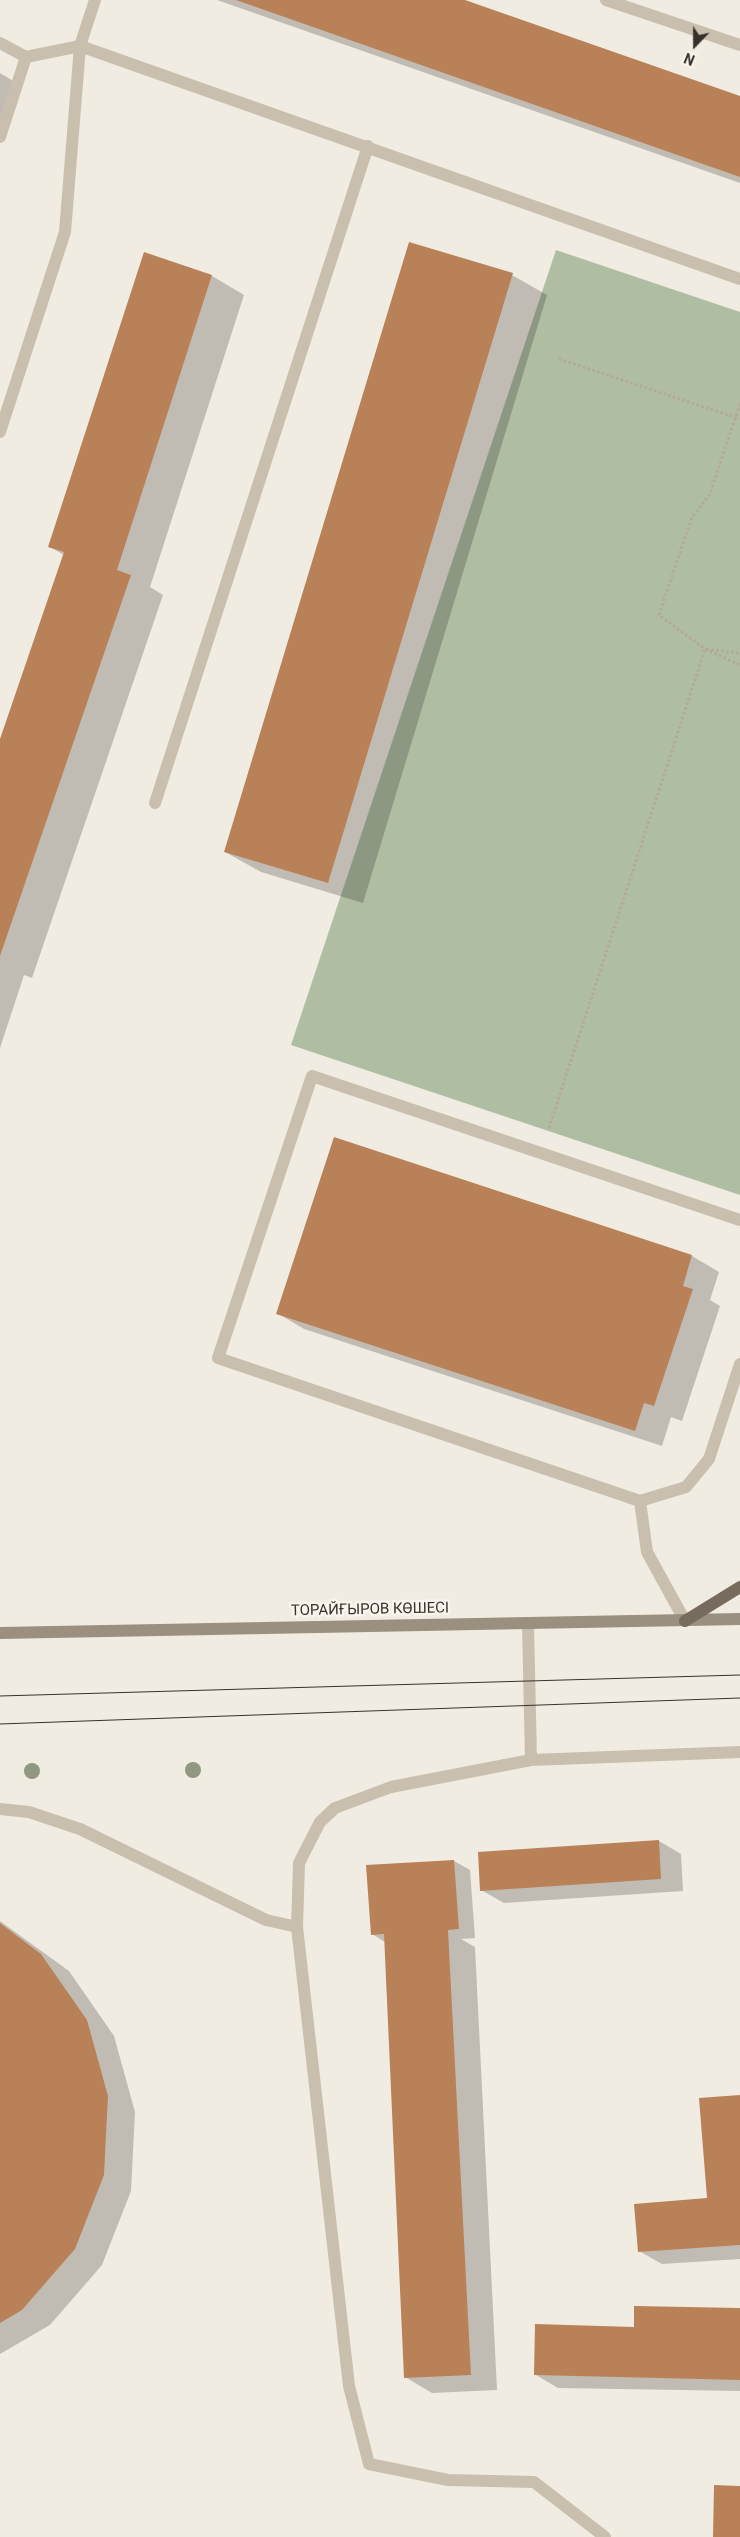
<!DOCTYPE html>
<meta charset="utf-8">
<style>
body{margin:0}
#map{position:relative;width:740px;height:2537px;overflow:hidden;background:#f1ece1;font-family:Roboto,sans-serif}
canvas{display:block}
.north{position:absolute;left:670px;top:20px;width:50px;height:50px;-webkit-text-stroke:4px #f9f5ed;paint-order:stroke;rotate:202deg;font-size:14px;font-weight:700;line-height:20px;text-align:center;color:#37312b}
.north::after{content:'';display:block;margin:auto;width:18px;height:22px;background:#37312b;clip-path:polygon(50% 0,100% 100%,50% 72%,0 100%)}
</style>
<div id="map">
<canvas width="740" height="2537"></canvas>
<div class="north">N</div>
</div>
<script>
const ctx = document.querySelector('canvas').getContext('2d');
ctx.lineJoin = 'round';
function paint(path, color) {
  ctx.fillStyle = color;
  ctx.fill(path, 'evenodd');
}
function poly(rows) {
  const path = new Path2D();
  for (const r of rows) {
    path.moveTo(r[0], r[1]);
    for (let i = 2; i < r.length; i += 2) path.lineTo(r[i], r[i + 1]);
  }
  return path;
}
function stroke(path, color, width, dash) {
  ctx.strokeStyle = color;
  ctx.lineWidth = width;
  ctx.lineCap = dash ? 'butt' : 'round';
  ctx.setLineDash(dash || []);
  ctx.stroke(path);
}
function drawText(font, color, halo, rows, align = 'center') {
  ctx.font = font + ' Roboto,sans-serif';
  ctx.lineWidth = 5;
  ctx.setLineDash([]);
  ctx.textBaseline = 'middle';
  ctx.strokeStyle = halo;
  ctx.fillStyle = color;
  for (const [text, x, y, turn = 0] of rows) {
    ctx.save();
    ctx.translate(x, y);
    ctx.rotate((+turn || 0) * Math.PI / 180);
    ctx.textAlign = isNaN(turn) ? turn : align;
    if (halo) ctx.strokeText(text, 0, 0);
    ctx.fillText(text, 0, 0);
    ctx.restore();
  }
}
paint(poly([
 [556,250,740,312,740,1195,291,1045]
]), '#afbea2');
paint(poly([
 [217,0,461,0,740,98,740,183],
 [0,73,15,82,0,127],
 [144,254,212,276,244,295,150,587,163,595,32,978,24,975,0,1048,0,743,64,555,50,547],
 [512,275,547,295,363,903,261,872,225,852],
 [334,1139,692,1256,719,1272,710,1300,720,1306,682,1421,671,1417,662,1446,304,1329,277,1313],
 [659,1841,681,1854,683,1891,504,1903,481,1890],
 [454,1861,470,1870,475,1938,461,1939,475,1947,497,2390,432,2393,405,2377,385,1942,372,1934],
 [0,1921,69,1971,114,2036,135,2112,131,2191,102,2265,50,2325,0,2354],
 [740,2096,740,2259,662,2264,639,2251,708,2200],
 [740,2309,740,2391,558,2388,536,2375]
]), '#0003');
paint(poly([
 [236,0,465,0,740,96,740,177],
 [409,242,513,273,328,883,224,852],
 [144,252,212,275,117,570,131,575,0,956,0,739,64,552,48,547],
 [334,1137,692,1255,683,1286,693,1289,654,1406,644,1403,635,1431,276,1314],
 [659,1840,661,1879,480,1891,478,1852],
 [454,1860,459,1929,448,1930,471,2375,404,2378,384,1934,371,1935,366,1865],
 [0,1923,41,1954,87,2020,108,2096,104,2175,75,2249,22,2310,0,2323],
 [740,2095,740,2245,638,2252,634,2204,707,2198,699,2098],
 [634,2306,740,2308,740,2380,534,2375,535,2324,634,2327],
 [714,2485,740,2486,740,2537,713,2537]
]), '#b98157');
stroke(poly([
 [559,359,740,419],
 [740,404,710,494,692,517,659,615,705,649,740,665],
 [549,1128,705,649,740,653]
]), '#b4a998', 3, [2.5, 2.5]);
stroke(poly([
 [606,0,740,45],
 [0,43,26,57,80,46,740,279],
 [0,137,26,57],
 [0,432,65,232,80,46,95,0],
 [155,803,368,146],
 [740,1220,312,1076,218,1358,640,1501,686,1487,709,1459,740,1364],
 [640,1501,647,1552,685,1621],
 [528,1623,531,1760],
 [0,1809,29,1812,80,1829,266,1920,297,1927],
 [605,2537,534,2482,448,2480,369,2464,349,2386,297,1927,299,1863,320,1822,335,1808,391,1787,531,1760,740,1752]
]), '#c8bfae', 12);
stroke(poly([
 [0,1633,740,1619]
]), '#9b8f7f', 12);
stroke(poly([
 [685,1621,740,1587]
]), '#776b5e', 12);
stroke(poly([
 [0,1696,740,1675],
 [0,1724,740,1698]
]), '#37312b', 1);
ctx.fillStyle = '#909881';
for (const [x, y] of [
 [193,1770],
 [32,1771]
]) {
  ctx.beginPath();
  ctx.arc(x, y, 8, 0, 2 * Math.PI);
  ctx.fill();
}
drawText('15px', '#37312b', '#f9f5ed', [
 ["ТОРАЙҒЫРОВ КӨШЕСІ",370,1610,-1]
]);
</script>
